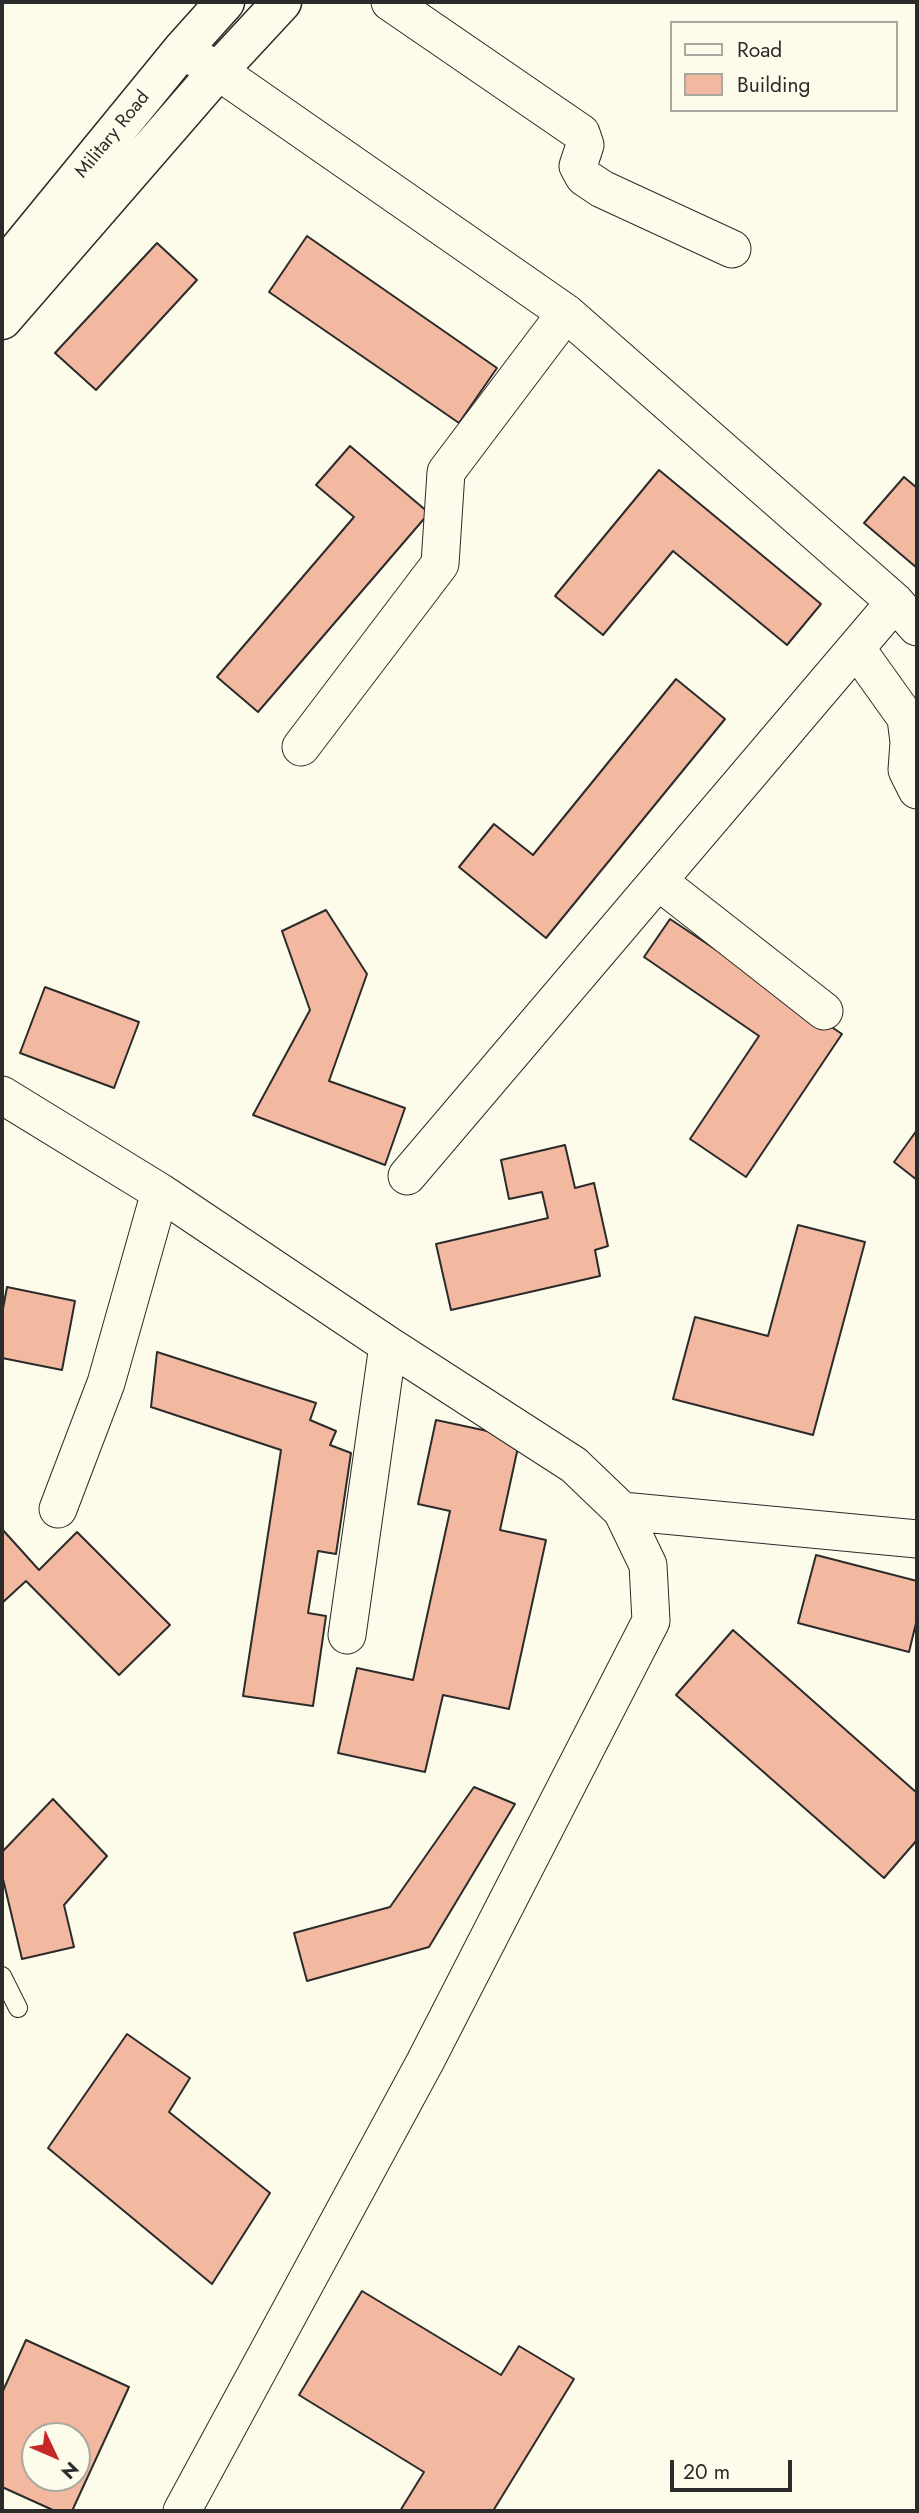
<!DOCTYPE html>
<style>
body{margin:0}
#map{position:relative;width:919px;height:2513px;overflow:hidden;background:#fdfbea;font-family:Jost,sans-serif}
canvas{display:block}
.frame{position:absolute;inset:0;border:4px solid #2b2b2b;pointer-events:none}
.legend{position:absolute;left:670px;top:21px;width:228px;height:91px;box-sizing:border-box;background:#fdfbea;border:2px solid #a9a89e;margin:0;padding:9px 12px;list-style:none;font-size:21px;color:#2b2b2b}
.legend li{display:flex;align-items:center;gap:14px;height:35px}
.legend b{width:35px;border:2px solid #a9a89e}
.north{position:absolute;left:21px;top:2422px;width:70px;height:70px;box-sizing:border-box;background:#fdfbea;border:2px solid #a9a89e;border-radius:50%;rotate:134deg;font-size:19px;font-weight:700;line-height:28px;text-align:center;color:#2b2b2b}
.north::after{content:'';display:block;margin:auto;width:24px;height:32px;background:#c62828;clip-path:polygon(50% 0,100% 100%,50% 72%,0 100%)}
.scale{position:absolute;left:670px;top:2460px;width:122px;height:32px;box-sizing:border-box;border:4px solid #2b2b2b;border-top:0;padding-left:9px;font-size:21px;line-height:24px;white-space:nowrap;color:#2b2b2b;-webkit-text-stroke:5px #fdfbea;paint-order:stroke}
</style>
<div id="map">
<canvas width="919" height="2513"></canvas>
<div class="frame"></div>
<ul class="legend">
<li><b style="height:9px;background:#fdfbea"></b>Road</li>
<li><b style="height:19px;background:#f2b8a0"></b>Building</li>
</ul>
<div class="north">N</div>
<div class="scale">20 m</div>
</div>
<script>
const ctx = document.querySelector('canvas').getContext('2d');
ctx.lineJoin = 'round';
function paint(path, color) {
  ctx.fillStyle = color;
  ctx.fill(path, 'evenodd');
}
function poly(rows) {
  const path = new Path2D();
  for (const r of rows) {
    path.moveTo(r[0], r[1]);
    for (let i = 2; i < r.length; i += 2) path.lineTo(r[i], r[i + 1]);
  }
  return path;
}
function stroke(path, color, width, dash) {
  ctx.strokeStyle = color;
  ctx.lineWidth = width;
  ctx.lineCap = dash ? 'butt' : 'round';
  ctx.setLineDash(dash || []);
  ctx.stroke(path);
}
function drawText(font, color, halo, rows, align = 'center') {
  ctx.font = font + ' Jost,sans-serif';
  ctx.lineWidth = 5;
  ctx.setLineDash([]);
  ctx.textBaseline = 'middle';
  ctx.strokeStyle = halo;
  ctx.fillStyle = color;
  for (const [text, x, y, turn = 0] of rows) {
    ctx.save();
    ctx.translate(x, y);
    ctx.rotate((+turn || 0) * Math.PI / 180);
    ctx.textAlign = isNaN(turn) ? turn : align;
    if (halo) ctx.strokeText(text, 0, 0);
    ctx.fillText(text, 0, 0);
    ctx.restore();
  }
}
const building = poly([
 [307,236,497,368,459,423,269,292,307,236],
 [157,243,197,280,96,390,55,353,157,243],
 [350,446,429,513,258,712,217,677,354,517,316,485,350,446],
 [659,470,821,604,787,645,673,551,603,635,555,596,659,470],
 [904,477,917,488,917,568,864,523,904,477],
 [676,679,725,719,546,938,459,867,494,824,533,855,676,679],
 [326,910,367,974,329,1081,405,1108,385,1165,253,1115,310,1010,282,931,326,910],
 [670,919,842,1034,746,1177,690,1139,759,1036,644,957,670,919],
 [45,987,139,1022,114,1088,20,1053,45,987],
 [917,1130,917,1180,894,1162,917,1130],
 [565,1145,575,1188,594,1183,608,1246,595,1250,600,1276,451,1310,436,1244,548,1218,542,1192,509,1199,501,1160,565,1145],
 [798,1225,865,1242,813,1435,673,1399,695,1317,768,1336,798,1225],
 [7,1287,75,1301,62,1370,2,1358,2,1314,7,1287],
 [157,1352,316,1403,310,1420,336,1431,330,1445,351,1453,336,1554,318,1551,308,1613,326,1616,313,1706,243,1696,281,1450,151,1407,157,1352],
 [436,1420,520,1438,500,1530,546,1540,509,1709,443,1695,425,1772,338,1753,357,1668,413,1680,450,1511,418,1504,436,1420],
 [2,1529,39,1570,77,1532,170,1625,119,1675,26,1581,2,1603,2,1529],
 [816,1555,917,1581,917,1619,909,1652,798,1623,816,1555],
 [733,1630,917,1793,917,1840,884,1878,676,1695,733,1630],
 [474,1787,515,1804,429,1947,307,1981,294,1933,390,1907,474,1787],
 [53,1799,107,1856,64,1905,74,1947,22,1959,3,1879,3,1851,53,1799],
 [127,2034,190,2078,169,2112,270,2193,212,2284,48,2148,127,2034],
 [362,2291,501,2375,519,2346,574,2379,493,2511,400,2511,424,2472,299,2395,362,2291],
 [26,2340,129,2387,72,2511,55,2511,2,2487,2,2393,26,2340],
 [35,2436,77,2436,77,2478,35,2478,35,2436]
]);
paint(building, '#f2b8a0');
stroke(building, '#2b2b2b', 2);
const service = poly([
 [2,1976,18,2008]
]);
const minor = poly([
 [390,2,581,133,585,145,578,166,584,177,602,189,732,249],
 [191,55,218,71,566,313,895,602,917,627],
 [856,648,906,718,909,742,907,770,917,790],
 [301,747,440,564,446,472,566,313],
 [658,881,824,1011],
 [2,1095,160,1192,388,1345,574,1465,622,1511,648,1565,651,1621,425,2062,182,2511],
 [407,1176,895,602],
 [58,1509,106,1383,160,1192],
 [622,1511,917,1539],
 [347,1635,388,1345]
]);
const tertiary = poly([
 [2,270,182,50,225,2],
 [2,320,218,71,282,2]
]);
stroke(service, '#2b2b2b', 20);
stroke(minor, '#2b2b2b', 39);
stroke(tertiary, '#2b2b2b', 41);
stroke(service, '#fdfbea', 18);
stroke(minor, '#fdfbea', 37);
stroke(tertiary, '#fdfbea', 38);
drawText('19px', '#2b2b2b', '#fdfbea', [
 ["Military Road",113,135,-51]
]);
</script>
